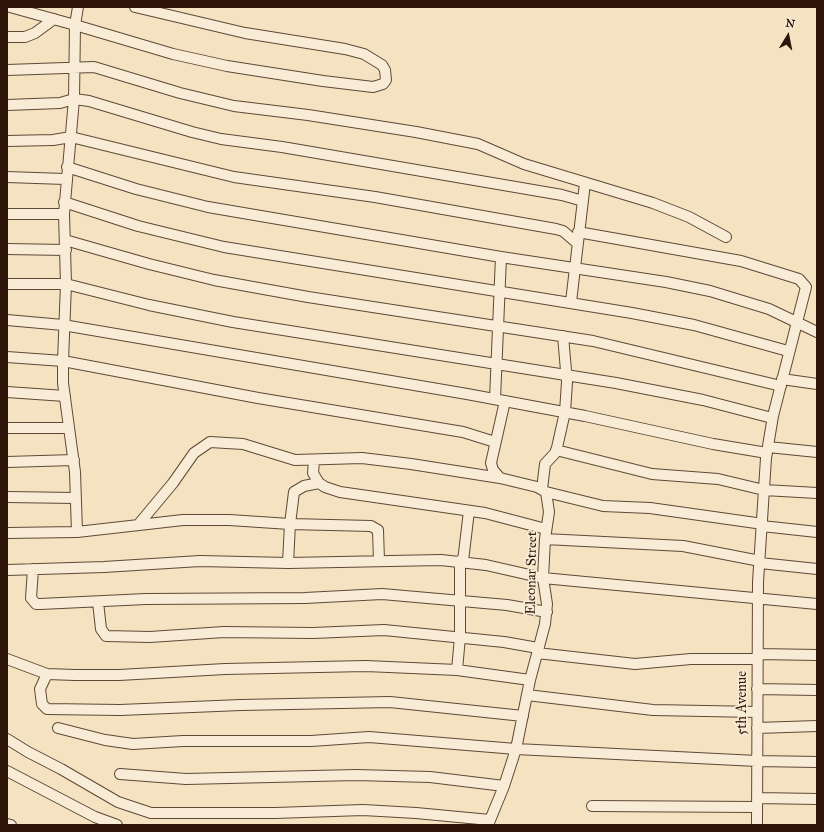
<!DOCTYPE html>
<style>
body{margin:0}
#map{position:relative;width:824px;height:832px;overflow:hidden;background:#f4e2c0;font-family:"IM FELL Great Primer",serif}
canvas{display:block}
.frame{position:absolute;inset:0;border:8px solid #2f1509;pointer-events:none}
.north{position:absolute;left:768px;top:16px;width:40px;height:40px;-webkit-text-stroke:3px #f8ecd6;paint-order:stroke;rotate:10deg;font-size:11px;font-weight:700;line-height:16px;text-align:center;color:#2f1509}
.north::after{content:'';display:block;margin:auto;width:14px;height:18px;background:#2f1509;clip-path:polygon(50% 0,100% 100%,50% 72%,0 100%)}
</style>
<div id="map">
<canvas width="824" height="832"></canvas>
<div class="frame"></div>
<div class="north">N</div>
</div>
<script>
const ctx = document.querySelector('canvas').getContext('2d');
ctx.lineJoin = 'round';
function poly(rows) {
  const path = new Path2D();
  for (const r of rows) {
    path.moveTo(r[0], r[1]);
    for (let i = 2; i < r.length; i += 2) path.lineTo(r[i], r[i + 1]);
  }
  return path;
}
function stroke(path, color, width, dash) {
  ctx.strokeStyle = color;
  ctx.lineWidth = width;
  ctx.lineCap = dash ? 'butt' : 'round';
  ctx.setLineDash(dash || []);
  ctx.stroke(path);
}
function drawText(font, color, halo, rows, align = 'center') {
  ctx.font = font + ' "IM FELL Great Primer",serif';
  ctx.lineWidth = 3.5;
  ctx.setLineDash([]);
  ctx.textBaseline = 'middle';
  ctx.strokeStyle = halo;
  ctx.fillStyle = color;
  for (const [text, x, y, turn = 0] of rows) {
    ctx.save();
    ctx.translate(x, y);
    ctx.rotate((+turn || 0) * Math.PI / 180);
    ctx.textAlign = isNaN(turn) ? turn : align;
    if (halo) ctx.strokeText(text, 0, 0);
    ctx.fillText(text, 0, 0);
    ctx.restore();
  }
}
const street = poly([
 [10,7,75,25,78,7],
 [7,37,25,37,35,33,54,19],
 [7,70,94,67,180,93,234,106,308,115,416,132,478,144,524,164,653,203,689,217,726,237],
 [7,105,60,103,74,99,89,101,192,132,221,139,282,147,562,195,583,201],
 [7,141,53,140,71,137,234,177,375,197,556,229,563,231,577,243],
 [67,167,136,189,208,207,501,257,666,282,710,291,769,309,817,332],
 [7,177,65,179],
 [64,202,138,226,224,247,632,313,694,325,788,351],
 [7,214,64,214],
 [578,232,741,261,799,279,806,287,773,416,766,458,758,582,757,825],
 [65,240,149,264,214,280,308,297,593,341,781,386],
 [7,249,66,250],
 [7,284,66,284,149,305,233,322,616,383,703,400,772,418],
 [571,302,585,183],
 [7,320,63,325,467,394,585,416,713,444,767,453],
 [7,357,63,361,258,398,463,432,495,442],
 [782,379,817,384],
 [7,392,65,396],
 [495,399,501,257],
 [7,428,69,428],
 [768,447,817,452],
 [556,450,652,474,718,479,764,490,817,493],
 [314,461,313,473,319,483,325,487,340,492,485,513,546,529],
 [7,462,74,460],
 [542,489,545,464,556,452,565,412,567,382,563,336],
 [546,492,603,506,650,508,763,524],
 [7,497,76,498],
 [138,525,173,483,194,453,210,442,243,444,295,460,362,458,411,464,500,478],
 [762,526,817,532],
 [77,532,75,472,63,383,63,361,66,284,64,214,74,99,75,25,173,54,227,66,323,81,373,87,383,84,386,80,385,70,382,65,364,54,345,49,245,33,135,7],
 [7,533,77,532,183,520,229,520,290,524,371,526,378,530,379,561],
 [545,539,683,546,760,561],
 [463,561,469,511],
 [288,563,290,524,294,492,304,486,319,483],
 [760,563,817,569],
 [33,569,31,598,36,604,40,604,146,599,305,598,382,594,507,605,547,612],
 [7,570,104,567,200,561,288,563,441,560,486,565,543,578,817,604],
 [98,602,101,629,106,636,150,637,224,632,313,633,384,630,504,642,538,648],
 [537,653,635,664,691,659,757,659],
 [758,654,817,655],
 [7,659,47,674,75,675,119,675,225,669,366,666,457,670,530,680],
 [457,670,460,637,460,561],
 [47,674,40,689,42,704,47,709,120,710,241,705,390,702,523,716],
 [757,689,817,690],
 [527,695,653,710,757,712],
 [58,728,105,740,133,744,183,741,311,741,369,737,516,749,757,761,817,762],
 [757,728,817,726],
 [7,739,28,752,61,769,118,802,151,813,275,813,363,810,416,813,490,820],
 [7,771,95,817,117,825],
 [120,774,186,779,356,775,430,777,504,786],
 [757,798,817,799],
 [592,806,757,807],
 [7,824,11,825],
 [488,825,504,786,516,749,530,680,545,624,547,604,543,578,545,539,549,512,546,492,537,487,500,478,493,470,491,463,505,401]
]);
stroke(street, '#604837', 12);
stroke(street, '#f8ecd6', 10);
drawText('14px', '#2f1509', '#f8ecd6', [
 ["Eleonar Street",532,573,-89],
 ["5th Avenue",743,703,-90]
]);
</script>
